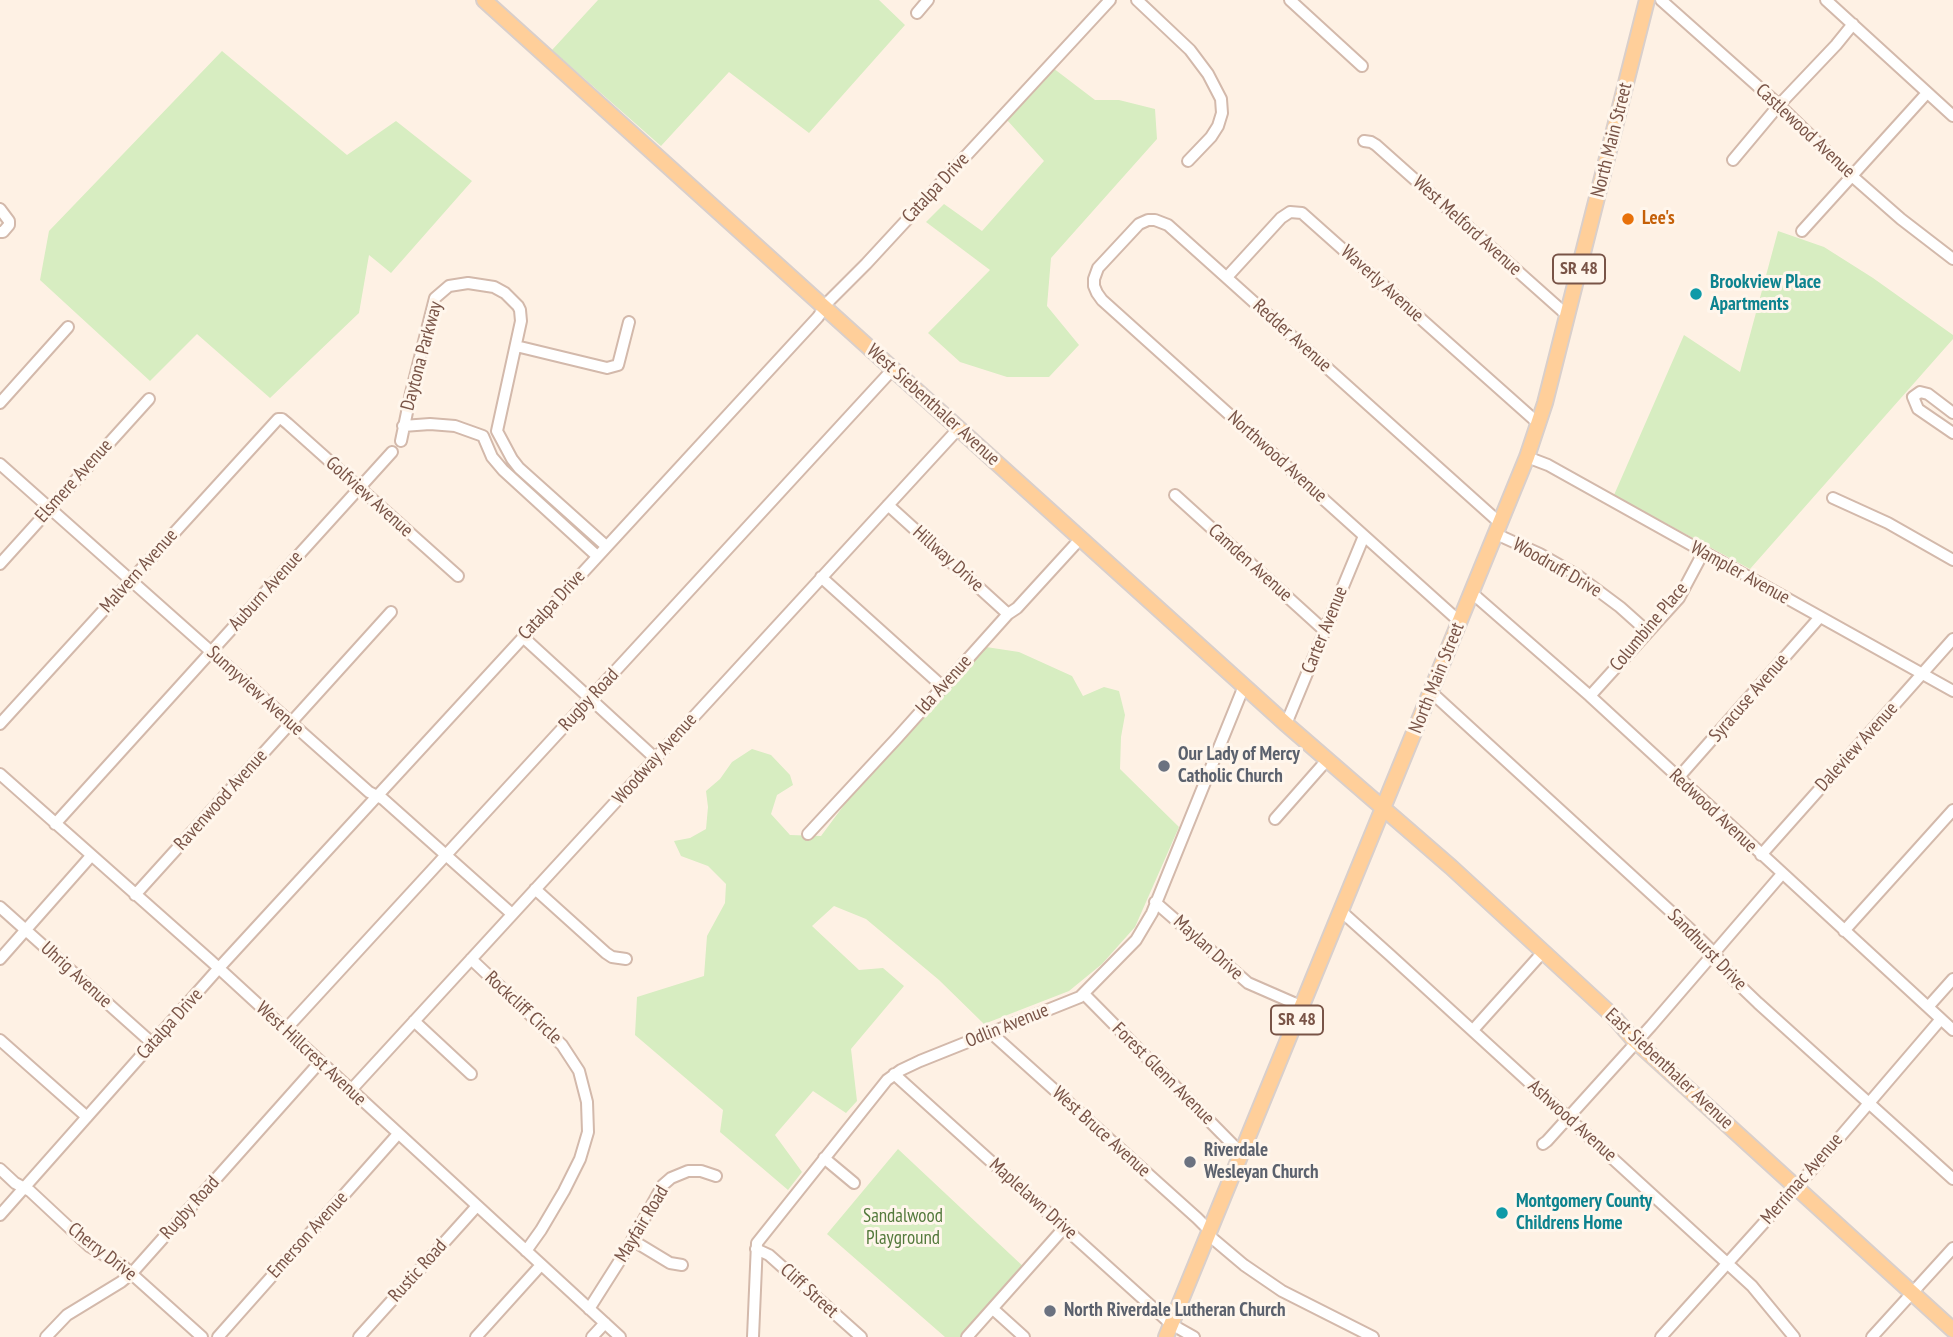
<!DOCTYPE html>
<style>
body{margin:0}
canvas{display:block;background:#fef1e4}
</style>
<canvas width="1953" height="1337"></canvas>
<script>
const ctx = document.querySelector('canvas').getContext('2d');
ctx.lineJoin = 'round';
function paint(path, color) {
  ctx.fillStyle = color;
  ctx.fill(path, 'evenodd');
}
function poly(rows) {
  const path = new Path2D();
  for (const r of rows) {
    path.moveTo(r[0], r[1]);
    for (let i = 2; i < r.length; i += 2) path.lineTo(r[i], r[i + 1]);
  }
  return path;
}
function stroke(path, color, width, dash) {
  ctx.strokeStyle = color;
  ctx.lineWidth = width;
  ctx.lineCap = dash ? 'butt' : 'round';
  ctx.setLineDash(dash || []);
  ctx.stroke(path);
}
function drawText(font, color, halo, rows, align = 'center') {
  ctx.font = font + ' "PT Sans Narrow",sans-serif';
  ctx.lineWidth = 6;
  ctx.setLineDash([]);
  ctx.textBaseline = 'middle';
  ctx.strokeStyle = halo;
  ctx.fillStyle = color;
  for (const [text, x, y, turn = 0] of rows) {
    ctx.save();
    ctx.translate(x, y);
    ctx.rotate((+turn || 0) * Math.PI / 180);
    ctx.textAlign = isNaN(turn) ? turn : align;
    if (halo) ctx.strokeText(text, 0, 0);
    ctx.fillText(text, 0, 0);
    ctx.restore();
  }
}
paint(poly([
 [598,0,879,0,905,25,809,133,729,72,661,146,552,50],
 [222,51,347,155,396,121,472,181,391,273,369,255,359,313,270,398,197,334,150,381,40,280,49,231],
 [1053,68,1095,100,1119,100,1155,109,1157,139,1051,258,1047,306,1079,345,1049,377,1007,377,960,362,928,333,990,270,926,222,944,204,982,231,1044,161,1007,120],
 [1778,231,1824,247,1873,278,1953,335,1953,339,1750,569,1614,495,1684,335,1740,372],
 [986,647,1019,652,1072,676,1083,696,1104,687,1119,691,1125,715,1121,737,1120,769,1179,827,1135,927,1102,964,1069,991,984,1024,939,980,866,919,834,906,812,926,859,970,883,968,904,986,851,1049,857,1101,846,1113,813,1091,775,1135,802,1172,788,1190,720,1132,723,1110,635,1035,637,997,704,976,707,936,725,903,726,884,708,866,681,856,674,841,690,838,706,829,708,807,706,791,720,779,732,762,752,749,771,755,790,775,793,785,777,795,771,814,790,835,821,836,853,793],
 [898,1149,1027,1270,967,1337,945,1337,827,1234]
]), '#d7edc1');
const minor = poly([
 [1137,0,1190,50,1208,74,1221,99,1222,113,1218,126,1211,137,1188,161],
 [1290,0,1362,66],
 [1661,0,1779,105,1852,176,1901,219,1953,259],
 [1826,0,1953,116],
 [917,13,928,0],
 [1364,141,1371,142,1376,145,1568,316],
 [1733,160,1779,105,1836,45,1853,24],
 [0,209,9,221,9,225,3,232,0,232],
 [1802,231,1927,93],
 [1227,277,1281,218,1290,212,1302,213,1539,424],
 [516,346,607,368,618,365,629,322],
 [0,403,68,327],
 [1953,413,1928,394,1920,392,1913,397,1918,409,1953,433],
 [403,426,430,424,455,426,483,436,492,457,503,470,597,556],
 [401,441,411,393,435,298,449,286,468,283,494,287,505,293,518,306,520,310,521,321,497,431,512,459,519,468,606,546],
 [1527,457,1548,465,1953,691],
 [0,464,369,792,383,799,512,914],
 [1175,495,1325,631],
 [1833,498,1888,523,1953,560],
 [888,505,1008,614],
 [1496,534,1540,554,1577,575,1620,607,1648,632],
 [0,564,149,399],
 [821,577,942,686],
 [1472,593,1590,696,1953,1030],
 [1460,622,1102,300,1097,293,1094,286,1094,279,1098,268,1139,224,1148,220,1155,220,1168,225,1501,524],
 [523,637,655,758],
 [1431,692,1692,931,1714,953,1734,980,1758,1003,1953,1179],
 [1590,696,1679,598,1703,553],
 [0,724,278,419,282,419,288,424,458,576],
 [1286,724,1364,536],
 [0,774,211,961,620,1337],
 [1678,778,1820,617],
 [1275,819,1327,760],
 [55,824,392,452],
 [808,834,897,738,1008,614,1017,608,1081,538],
 [1761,855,1953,639],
 [535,889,606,953,612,957,626,959],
 [135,895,391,612],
 [1155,902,1248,983,1303,1007],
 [0,907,152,1043],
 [1342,912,1391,956,1728,1264,1752,1286,1794,1337],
 [1844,931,1953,810],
 [0,959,91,856],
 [471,959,562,1045,579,1071,587,1102,588,1132,580,1159,564,1191,541,1230,526,1251],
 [1084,994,1242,1154],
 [1928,1007,1953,979],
 [414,1021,471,1074],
 [285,1030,893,369],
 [1473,1030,1543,952],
 [990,1032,1197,1218,1206,1227,1212,1238,1244,1265,1282,1291,1373,1337],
 [0,1040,87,1117],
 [894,1074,1171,1324,1194,1337],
 [351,1090,959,428],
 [1543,1144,1547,1141,1651,1026,1782,874],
 [824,1158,854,1183],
 [0,1169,15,1183,30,1191,89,1246,124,1267,202,1337],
 [0,1215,218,969,818,317,828,302,866,264,1110,0],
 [632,1240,670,1263,682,1265],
 [756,1249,769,1255,861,1337],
 [589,1309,629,1246,663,1185,671,1178,688,1171,701,1171,716,1176],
 [993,1309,1024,1337],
 [46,1337,67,1315,121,1282,132,1273,320,1062],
 [218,1337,398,1134],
 [359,1337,477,1206],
 [476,1337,541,1265],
 [592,1337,605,1323],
 [753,1337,757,1243,887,1080,901,1070,920,1061,1080,997,1136,940,1152,913,1244,686],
 [967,1337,1064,1228],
 [1661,1337,1816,1165,1941,1019],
 [1872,1337,1953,1248]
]);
const major = poly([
 [484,0,1286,724,1451,867,1613,1016,1631,1037,1953,1330],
 [1166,1337,1527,457,1545,403,1647,0]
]);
stroke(minor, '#d3b9ab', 14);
stroke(major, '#d9cfcb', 18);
stroke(minor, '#fff', 10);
stroke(major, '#ffcf9a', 14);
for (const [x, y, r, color] of [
 [1628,219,7,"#e8710a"],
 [1696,294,7,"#0f9aa8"],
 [1164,766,7,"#6b7280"],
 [1190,1162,7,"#6b7280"],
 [1502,1213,7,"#0f9aa8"],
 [1050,1311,7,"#6b7280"]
]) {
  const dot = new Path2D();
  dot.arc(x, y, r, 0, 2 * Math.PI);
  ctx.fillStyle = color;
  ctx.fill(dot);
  stroke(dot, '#fff6ec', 2.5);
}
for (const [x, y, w] of [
 [1579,269,52],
 [1297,1020,52]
]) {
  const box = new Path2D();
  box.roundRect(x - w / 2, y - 14.5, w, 29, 5);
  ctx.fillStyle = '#fff6ec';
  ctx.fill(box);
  stroke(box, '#795447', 2);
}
drawText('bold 18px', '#795447', null, [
 ["SR 48",1579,269],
 ["SR 48",1297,1020]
]);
drawText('19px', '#795447', '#fff6ec', [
 ["Castlewood Avenue",1805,131,43],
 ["North Main Street",1612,140,-76],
 ["Catalpa Drive",936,188,-47],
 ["West Melford Avenue",1467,226,42],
 ["Waverly Avenue",1382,284,42],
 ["Redder Avenue",1292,336,42],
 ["Daytona Parkway",422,356,-75],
 ["West Siebenthaler Avenue",933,405,42],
 ["Northwood Avenue",1277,457,42],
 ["Elsmere Avenue",74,481,-48],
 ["Golfview Avenue",369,497,42],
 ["Hillway Drive",948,559,42],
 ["Camden Avenue",1250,563,42],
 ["Woodruff Drive",1557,568,30],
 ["Malvern Avenue",139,571,-48],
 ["Wampler Avenue",1740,573,29],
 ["Auburn Avenue",266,591,-48],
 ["Catalpa Drive",552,605,-47],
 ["Columbine Place",1649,627,-50],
 ["Carter Avenue",1325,630,-68],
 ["North Main Street",1437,678,-68],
 ["Ida Avenue",944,685,-48],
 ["Sunnyview Avenue",255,691,42],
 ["Syracuse Avenue",1749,698,-49],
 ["Rugby Road",589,700,-47],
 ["Daleview Avenue",1857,747,-48],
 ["Woodway Avenue",655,759,-48],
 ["Ravenwood Avenue",221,800,-48],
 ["Redwood Avenue",1713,811,43],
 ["Maylan Drive",1208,948,42],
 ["Sandhurst Drive",1707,950,46],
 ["Uhrig Avenue",76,975,42],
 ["Rockcliff Circle",523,1008,43],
 ["Catalpa Drive",170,1024,-48],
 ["Odlin Avenue",1007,1026,-22],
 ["West Hillcrest Avenue",311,1054,43],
 ["East Siebenthaler Avenue",1669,1069,43],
 ["Forest Glenn Avenue",1163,1074,45],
 ["Ashwood Avenue",1572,1121,42],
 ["West Bruce Avenue",1101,1132,42],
 ["Merrimac Avenue",1802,1179,-49],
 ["Maplelawn Drive",1033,1199,42],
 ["Rugby Road",190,1208,-48],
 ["Mayfair Road",642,1224,-59],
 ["Emerson Avenue",308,1235,-48],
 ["Cherry Drive",102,1252,38],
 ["Rustic Road",418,1271,-48],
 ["Cliff Street",809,1291,42]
]);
drawText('bold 19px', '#c56008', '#fff6ec', [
 ["Lee's",1642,219]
], 'left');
drawText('bold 19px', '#0d838f', '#fff6ec', [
 ["Brookview Place",1710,283],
 ["Apartments",1710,305],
 ["Montgomery County",1516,1202],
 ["Childrens Home",1516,1224]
], 'left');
drawText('bold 19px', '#5b616d', '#fff6ec', [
 ["Our Lady of Mercy",1178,755],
 ["Catholic Church",1178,777],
 ["Riverdale",1204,1151],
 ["Wesleyan Church",1204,1173],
 ["North Riverdale Lutheran Church",1064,1311]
], 'left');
drawText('19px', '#547a3c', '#fff6ec', [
 ["Sandalwood",903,1217],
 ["Playground",903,1239]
]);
</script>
